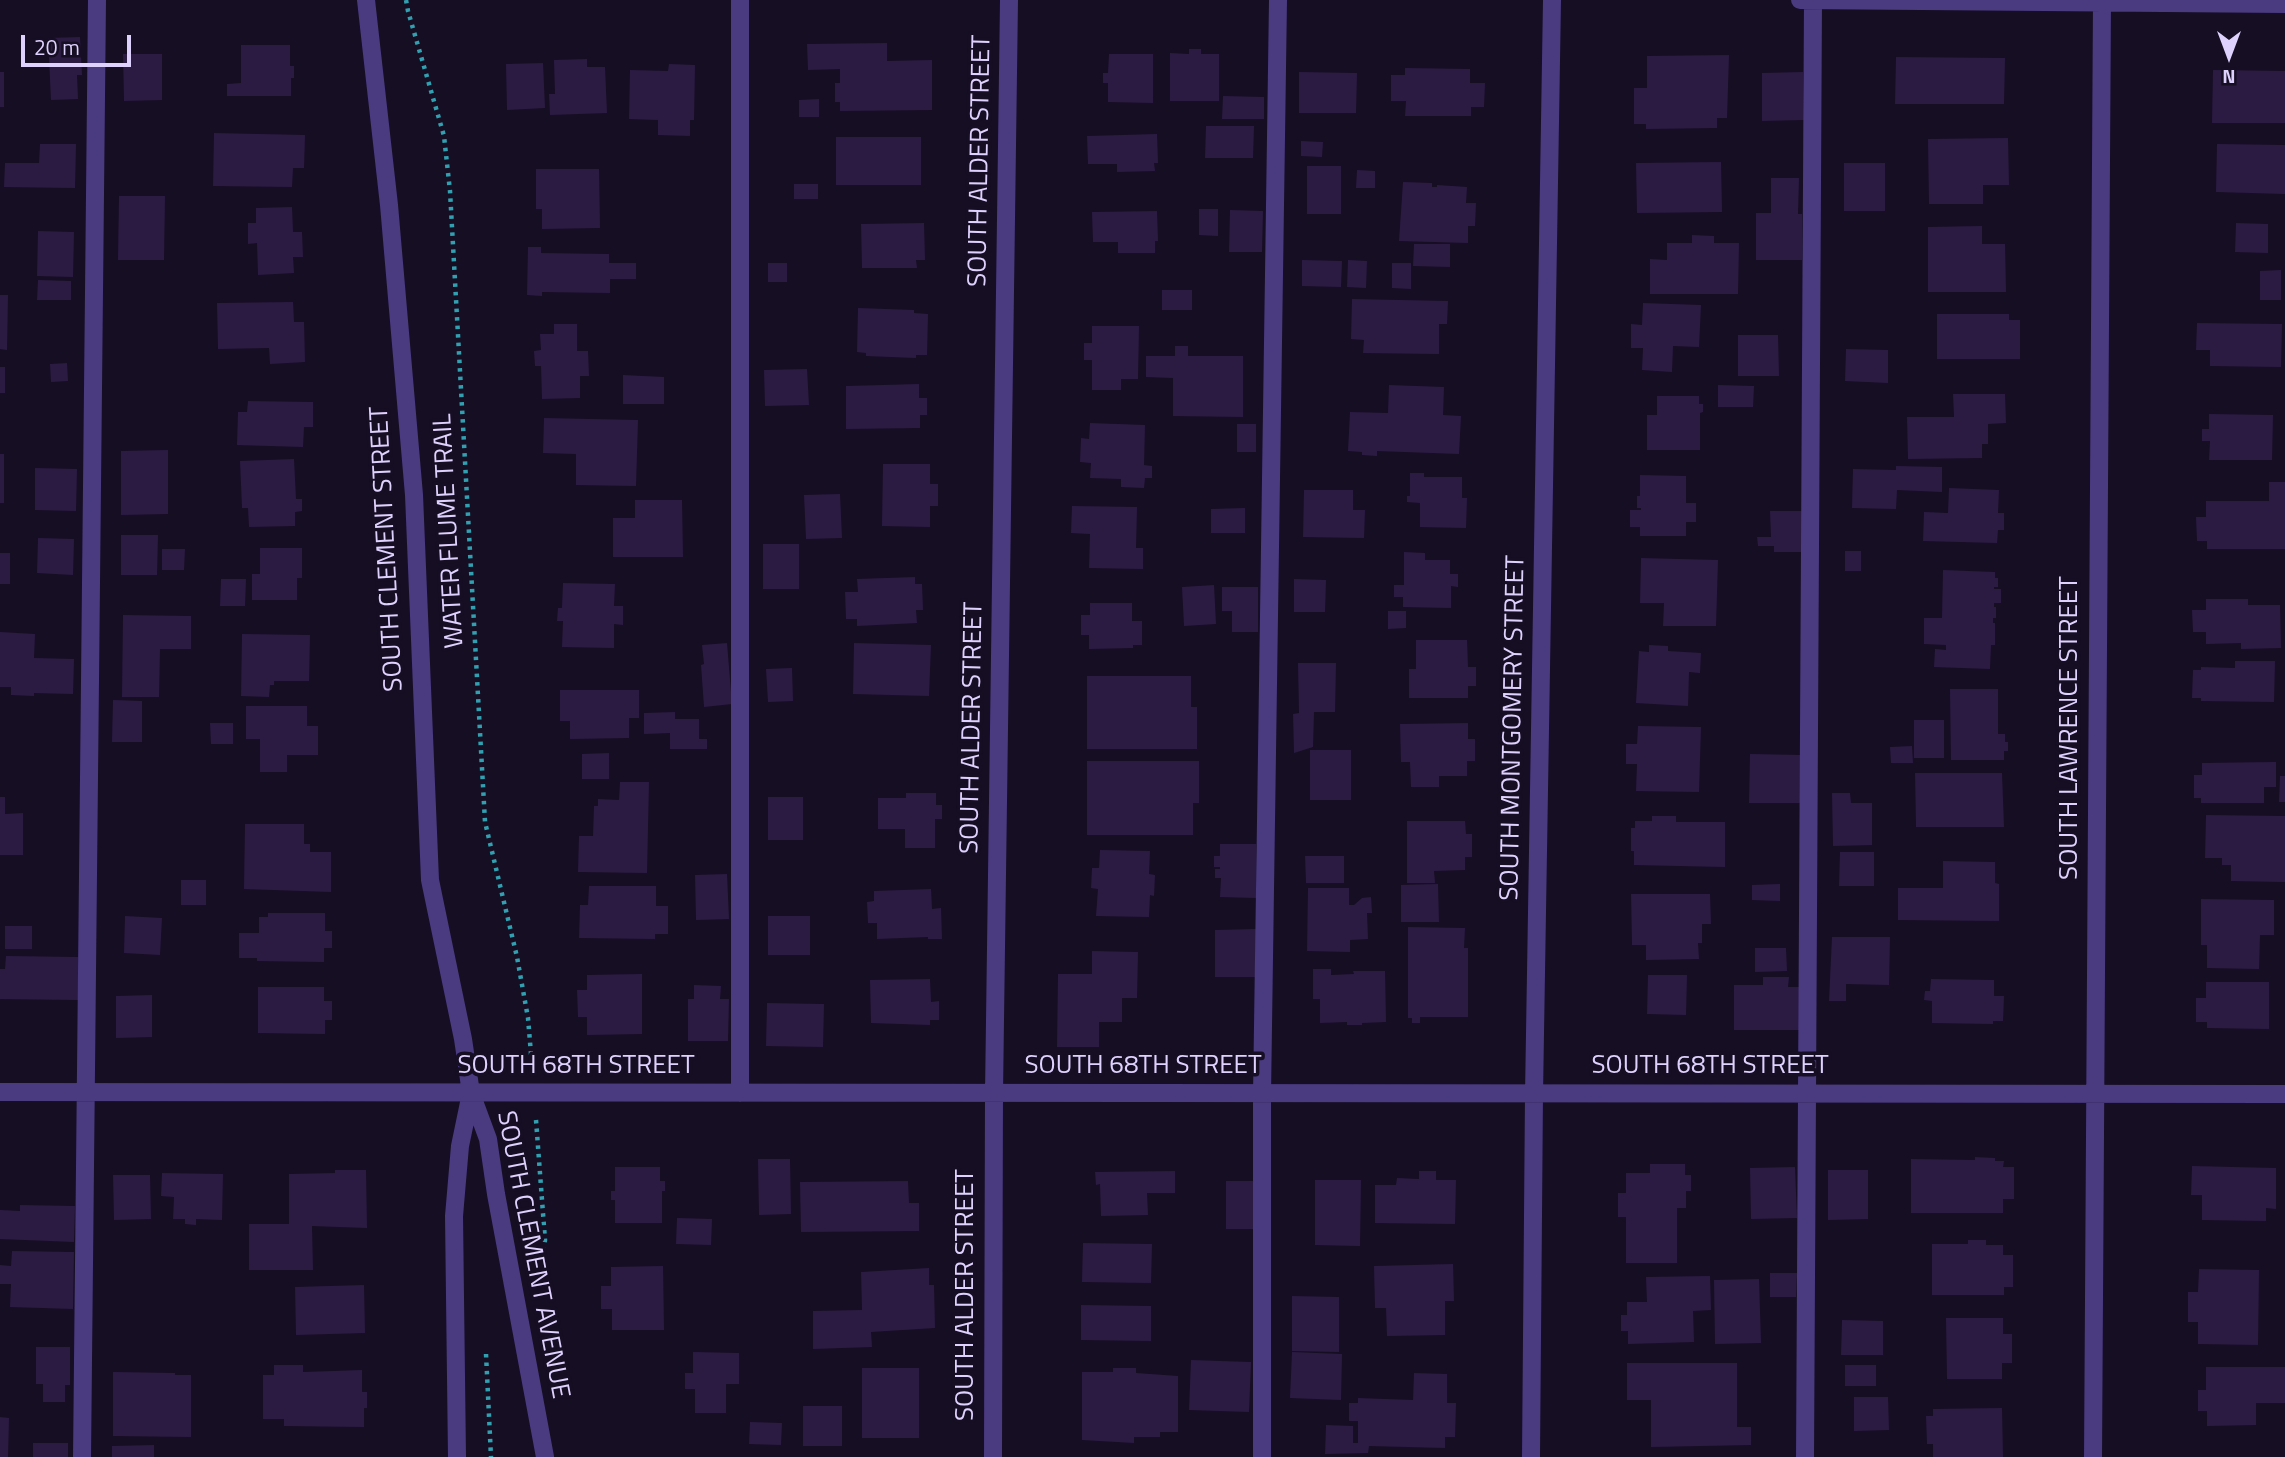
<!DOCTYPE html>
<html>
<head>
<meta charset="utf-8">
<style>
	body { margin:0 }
	#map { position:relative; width:2285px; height:1457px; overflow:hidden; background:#160e23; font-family:"Titillium Web",sans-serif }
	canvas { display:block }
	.north { position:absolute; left:2194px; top:21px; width:70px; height:70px; -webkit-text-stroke:5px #160e23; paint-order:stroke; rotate:180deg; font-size:19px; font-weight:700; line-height:28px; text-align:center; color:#dfd1fe }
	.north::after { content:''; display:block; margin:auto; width:24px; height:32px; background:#dfd1fe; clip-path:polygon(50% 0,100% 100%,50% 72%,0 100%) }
	.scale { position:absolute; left:21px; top:35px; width:110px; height:32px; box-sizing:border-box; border:4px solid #dfd1fe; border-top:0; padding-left:9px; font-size:21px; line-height:24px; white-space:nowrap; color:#dfd1fe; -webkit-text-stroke:5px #160e23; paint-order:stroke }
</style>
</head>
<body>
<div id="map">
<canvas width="2285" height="1457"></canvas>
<div class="north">N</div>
<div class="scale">20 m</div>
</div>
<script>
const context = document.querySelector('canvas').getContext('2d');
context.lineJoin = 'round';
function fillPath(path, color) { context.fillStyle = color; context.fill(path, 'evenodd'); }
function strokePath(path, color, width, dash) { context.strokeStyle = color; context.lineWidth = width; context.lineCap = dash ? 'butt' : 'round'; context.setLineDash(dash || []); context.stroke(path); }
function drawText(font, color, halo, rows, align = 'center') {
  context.font = font + ' "Titillium Web",sans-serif'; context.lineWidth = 7; context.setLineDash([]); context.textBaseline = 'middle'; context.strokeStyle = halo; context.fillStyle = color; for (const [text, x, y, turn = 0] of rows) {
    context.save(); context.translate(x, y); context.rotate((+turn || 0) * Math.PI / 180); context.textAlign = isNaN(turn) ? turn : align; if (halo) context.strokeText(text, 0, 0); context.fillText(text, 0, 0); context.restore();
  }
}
const building = new Path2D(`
	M80,37L82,75H77L78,99L51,100L48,38Z
	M887,43V61L932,60V110L840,111V102H835V83H840V69L808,70L807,44Z
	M241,45H290V66H294V78H291V96H227V84L241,83Z
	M1189,49H1201V54H1219V101H1170V53L1189,54Z
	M123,54H162V100L124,101Z
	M1109,54H1153V103L1108,102V83H1103V73H1108Z
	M1729,55L1727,118H1717V128L1646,129V124H1634V88H1647V56Z
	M1896,57L2005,58L2004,104H1895Z
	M587,59V67H605L607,113L550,115L549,94H555L554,60Z
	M543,63L545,108L507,110L506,64Z
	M669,64L695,65L694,120H690V136L658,135V120L629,119L630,70L668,71Z
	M1405,68L1470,69V83H1485L1484,107H1471V116H1405L1406,101H1391V75H1405Z
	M2213,70L2285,71V123H2212Z
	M0,72H4V107H0Z
	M1299,72L1357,73L1356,113H1299Z
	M1803,72L1804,120L1762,121V73Z
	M1223,96L1264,97V119H1222Z
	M819,99V117H799V100Z
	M1206,126H1254L1253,158H1205Z
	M214,133L305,135L304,168H293L292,187L213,186Z
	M1157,134L1158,163H1154L1155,171L1117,172V164H1088L1087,136Z
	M836,137H921V185H836Z
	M2008,138L2009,185H1983V204H1929L1928,139Z
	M1301,141L1323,142L1322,157L1301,156Z
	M40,144H76L75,188L4,187L5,163H39Z
	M2217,144L2285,145V194L2216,192Z
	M1721,162L1722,212L1637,213L1636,163Z
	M1844,163H1885V211H1844Z
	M1307,166H1341V214H1307Z
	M536,169H599L600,228L542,229V209H536Z
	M1357,170L1375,171V188H1356Z
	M1771,178H1799L1798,214H1802V260H1756V213H1771Z
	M1403,182L1432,183V187H1437V185L1467,187L1466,203H1476L1475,226H1468V243L1399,241Z
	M794,184H818V199H794Z
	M119,196H165L164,260H118Z
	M292,207L293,232H302L303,257H293L294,273L258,275L257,243L248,244V223H256V208Z
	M1199,209H1218V236L1199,235Z
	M1230,210L1263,211L1262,252H1229Z
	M1157,211L1158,241H1155V253H1118V242H1093L1092,212Z
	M924,223L925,260H916L917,268H862L861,224Z
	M2236,223L2268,224V253L2235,252Z
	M1982,226V244H2005L2006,292H1928V227Z
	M38,231L74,232L73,277L37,276Z
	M1692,235L1714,236V243H1739L1738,294H1650V259L1667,260V243H1692Z
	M1414,244H1450V267L1413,266Z
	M528,247H541V253L609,254V263H636V279H610V293L542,292V296L527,295Z
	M1302,260L1342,261L1341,287L1302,286Z
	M1348,260L1367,261L1366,288L1347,287Z
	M768,263H787V282H768Z
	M1392,263H1411V289L1392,288Z
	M2281,270V300H2260V271Z
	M38,280L71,281V300H37Z
	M1162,290H1192V310H1162Z
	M0,295H8L7,350L0,349Z
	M1352,299L1448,301L1447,324H1439V354L1363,353L1364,340L1351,339Z
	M293,302L294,322H304L305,362L270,364L269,348L218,349L217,303Z
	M1643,303L1701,305L1699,347L1673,346L1672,372L1642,370L1643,348H1631V324L1642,325Z
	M858,308L914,310V313L928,314L927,355H916V358L866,356V353L857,352Z
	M1937,314H2009V320H2020V359H1937Z
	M2197,323L2282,324L2281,367L2210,366V350H2196Z
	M554,324H577V351H588L589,376H580V398L542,399L541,366H535L534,351L541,350L540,334H554Z
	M1092,326H1139L1138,379H1121V390H1092V360H1084V343H1092Z
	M1738,335H1778L1779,376H1738Z
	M1175,346H1188V356H1243V417L1173,416V378L1146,377V356H1175Z
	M1846,349L1888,350V383L1845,381Z
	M67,363L68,381L51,382L50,364Z
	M0,367H5V393H0Z
	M807,369L809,405L765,406L764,370Z
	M623,375L664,377V404H623Z
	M919,384V398H927V415H920V428L846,429V386Z
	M1389,385L1444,387L1443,415L1461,416L1459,454L1377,451V456L1362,455V452L1348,451L1350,412L1388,413Z
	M1718,385L1754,386L1753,407H1718Z
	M1953,394H2005L2006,423L1988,424V444H1982V458L1908,459L1907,417H1954Z
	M1657,396H1699V404H1703V412L1700,413V450H1647V415H1657Z
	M248,401L313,402V427H304L303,447L237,445L238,412H247Z
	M2209,414L2273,415L2272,460H2209L2210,441H2202V429H2209Z
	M544,418L638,420L636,486L576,485V454L543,453Z
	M1090,423L1145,425L1144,465L1152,466V478H1145L1144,488L1121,487V479L1090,478L1091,463L1080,462L1081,438L1089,439Z
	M1237,424H1256V452H1237Z
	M168,450V514L121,515V451Z
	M0,454H4V503H0Z
	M294,459L296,499H302V511L295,512V526L249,527L248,508H242L240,461Z
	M883,464H930V484H938V506H930V527L882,526Z
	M1896,466L1942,467V492L1897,490L1896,509L1852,508L1853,469L1896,470Z
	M35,468L77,469L76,511L35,510Z
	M1410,473H1424V477H1462V498H1467L1466,528L1420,527V503L1407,502V496H1410Z
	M1640,475L1686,476V503H1696V522H1686V536H1640V527H1630V510H1641V508H1637V496H1640Z
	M2269,482H2285V549H2207V541H2197L2196,517H2206V501H2269Z
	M1949,488L1999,490L1998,513H2004V530H1998L1997,543L1923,541L1924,512L1948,513Z
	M1304,490H1353V510H1365L1364,538L1303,537Z
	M840,494L842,538L806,539L804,495Z
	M635,500H682L683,557H613V518H635Z
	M1072,506L1137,507L1136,548H1143V569L1089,568L1090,534L1071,533Z
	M1245,508V533H1211V509Z
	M1770,511H1802L1803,552H1774V546H1758L1757,537H1771Z
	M121,535H158L157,575H121Z
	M38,538L74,539L73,575L37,573Z
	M763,544H799V589H763Z
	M260,548H302V578H297V600H252V574H260Z
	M162,549H185L184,570H162Z
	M1845,551H1861V571H1845Z
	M1404,552L1425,553V560H1450V574H1458V587L1451,586V608L1403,607V597H1394V585H1404Z
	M0,553H10V584H0Z
	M1641,558L1718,560L1716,626H1663L1664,603H1640Z
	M1943,570L1995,572V578H1998V587H1994V589H2001V603H1994V607H1996V618H1993V623H1995V645H1991L1990,669L1934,667L1935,649L1946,650V645L1924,644V618H1942Z
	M915,577V584H922L923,610H916L917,623L857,626V619H846L845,592H858L857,579Z
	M221,579H246L245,606H220Z
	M1294,579L1326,580L1325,612H1294Z
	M563,583L615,584L614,606H623V625L614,624V648L562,647L563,621H557L558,608H562Z
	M1214,585L1216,624L1184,626L1182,587Z
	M1222,587H1258V632H1232V611H1222Z
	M2206,599H2248V605H2280L2281,648L2241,649V643L2206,644V632H2193L2192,610H2206Z
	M1090,603H1132V621H1142V645H1133V648L1089,649V635H1081V615H1090Z
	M1388,611H1406V628L1388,629Z
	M123,615L191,616V649H160L159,697H122Z
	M0,632L35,634L34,658L74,659L73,694L34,693V696L11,695V687H0Z
	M242,634L310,635L309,681H274V685H270L269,697L241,696Z
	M1416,640H1467L1468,667H1476V686H1468V698H1409V669H1416Z
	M727,643L732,704L704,707L701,665L704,664L702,645Z
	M854,643L931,645L929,696L853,694Z
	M1649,645L1668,646V651L1701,653L1700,673L1689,672L1688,706L1636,703L1639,651L1649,652Z
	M2235,661H2275L2274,702L2201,701V698H2192L2193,670H2201V667L2235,668Z
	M1298,663H1336L1335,712H1314L1313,747L1294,753L1293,714L1299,713Z
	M792,668L793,701L768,702L766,669Z
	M1087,676H1191V707H1197V749H1087Z
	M1950,689H1998V734H2005V742H2008V751H2004V760H1951Z
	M560,690H639V718H629V738L570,739V721H560Z
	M113,700L142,701V742H112Z
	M246,706H307V726H318V755H287V772H260V739H246Z
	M675,712V719H699V739H707V749H670V733L644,734V713Z
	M1914,720H1944V758H1914Z
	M210,723H233V744H211Z
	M1468,723V739H1475V761H1467V776H1439V787H1411L1410,762H1401L1400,724Z
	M1638,726L1701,727L1699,792L1636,791L1637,764H1626V744H1637Z
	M1912,746L1913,763H1891L1890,747Z
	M1310,750H1351V800H1310Z
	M609,753V779H582V754Z
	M1750,754L1802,755L1801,803H1749Z
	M1087,761H1199V803H1193V835H1087Z
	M2276,762V787H2264V803H2201V798H2194V775H2202V763Z
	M1915,773H2002L2004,827H1916Z
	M2280,776H2285V802H2279Z
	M620,782H649L647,873L578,872L579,836H593L594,806H598V799L619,800Z
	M906,793H936V805H942V819H935V848H905V829H878V798H906Z
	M1832,793H1850L1851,803H1872V845L1833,846Z
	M0,797H5V814L23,813V855H0Z
	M768,797H803V840H768Z
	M2206,815L2285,816V882L2231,881V865H2222V858H2205Z
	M1652,816H1676V822H1725V867L1634,865V851H1631V828H1635V821H1652Z
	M1407,821H1465L1466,834H1472V857H1465V870L1434,871L1435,883H1407Z
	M245,824H304V844H310V852H331V892L244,889Z
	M1220,844H1256V898L1220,897L1221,878H1215V869H1220V867H1214V856H1220Z
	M1100,850L1150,851L1149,874L1155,875L1154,896L1150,895L1149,917L1096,916L1098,889L1091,888L1092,868H1099Z
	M1840,852H1874V886H1839Z
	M1305,856H1344V883H1306Z
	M1943,861L1995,862V883L1999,884V921L1898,920V888H1943Z
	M727,874L729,919L696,920L695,875Z
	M181,880H206V905H181Z
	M1438,884L1439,922H1401V885Z
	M1780,884V901L1752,900V885Z
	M589,886H656V906H668V934H655V939L579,938L580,905H588Z
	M1308,888H1349V905H1354L1362,898L1371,897L1372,913H1367L1368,939L1350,940V952L1307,951Z
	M931,889L932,909L941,908L942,939H928V937L877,939V923H868L867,902L874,901V891Z
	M1631,894H1710L1711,924H1702V943H1698L1699,959L1646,960V945H1632Z
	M2201,899L2274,900V935H2260L2259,969L2207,968V945H2201Z
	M268,913H325V931H332V948H324V962L257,961V958H239V933H259V917H268Z
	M125,916L162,918L160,955L124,953Z
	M768,916H810V955H768Z
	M5,926H32V949H5Z
	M1408,927L1465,928L1464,948H1468V1017H1420V1023H1412V1018H1408Z
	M1256,929L1257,977H1215V930Z
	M1832,937H1890L1889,985L1846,984V1001H1829Z
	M1755,948H1786L1787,971L1755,972Z
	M1092,951L1138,952L1137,998H1122V1022H1099V1047H1057L1058,974H1092Z
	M6,956L78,957V1000L0,999V969H5Z
	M1313,969H1331V975L1354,974L1353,971H1385L1386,1022L1362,1023V1025H1347V1022L1320,1023V999H1313Z
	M642,974V1034L587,1035V1017H578L577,990H587V975Z
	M1648,975H1687L1686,1015L1647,1014Z
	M1763,977H1789L1788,987H1799V1030H1734V985H1763Z
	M930,979L931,1002L939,1001V1020H930V1025L871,1023L870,980Z
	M1931,979L1994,980V996H2004L2003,1021H1993V1024L1932,1023V1001L1924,1000L1925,991H1930Z
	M2206,982H2269V1029L2207,1028V1022H2196V998H2206Z
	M694,985L721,986L720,999H729L728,1041H688V999H694Z
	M258,987H324V1001H332V1020H325V1034L258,1033Z
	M152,995V1037L116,1038V996Z
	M767,1003L824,1004L823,1047L766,1046Z
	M1975,1157L1995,1158V1161H2004L2003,1167H2014V1199H2003V1213H1911V1159L1975,1160Z
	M758,1159H790L791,1214L759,1215Z
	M1650,1164H1685V1175H1691V1191H1686V1208H1677V1263H1626V1217H1618V1193H1626V1173H1650Z
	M2192,1166L2276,1168V1209L2266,1208V1221L2202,1220V1195H2191Z
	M615,1167H660V1181H665V1191H662V1223H615V1200H611V1191H615Z
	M1795,1167L1797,1218L1751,1219L1750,1168Z
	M335,1170H366L367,1228L312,1226L313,1270H249V1224H289V1174L335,1173Z
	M1828,1170H1868V1219L1828,1220Z
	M1175,1171V1193H1147L1148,1215L1101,1216L1100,1184L1096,1185L1095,1172Z
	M1419,1171H1436V1180H1456L1455,1224L1375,1223V1185H1396L1397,1178L1419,1179Z
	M162,1173L223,1174L222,1220L196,1219V1225L185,1224V1219H173L174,1197L161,1196Z
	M113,1175H150L151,1219L114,1220Z
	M1315,1180H1361L1360,1246L1315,1245Z
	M908,1181L909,1203H919V1231L801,1232L800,1182Z
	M1226,1181H1253V1229H1226Z
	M20,1205L75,1206L74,1242L0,1239V1210L20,1211Z
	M677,1218L712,1219L711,1245L676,1244Z
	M1968,1240H1986V1245H2003V1255H2013V1287H2004V1295H1932V1244H1968Z
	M1083,1243L1152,1244L1151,1283L1082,1282Z
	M12,1251L74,1252L73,1309L10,1307L11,1284H0V1265L11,1266Z
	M1453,1264L1454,1301H1445V1335L1387,1336L1386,1308H1375L1374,1266Z
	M663,1266L664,1330H612V1309H601V1286H611V1267Z
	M929,1268V1285H934L935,1328L871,1332L872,1347L813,1349V1311L862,1310L861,1272Z
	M2199,1269L2259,1270L2258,1345L2198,1344V1322H2188V1292H2198Z
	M1770,1273H1797L1796,1297H1770Z
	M1710,1276L1711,1310L1693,1311L1694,1342L1628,1344V1331H1621V1315H1627V1302H1647L1646,1277Z
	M1759,1279L1761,1343L1715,1344L1714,1280Z
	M364,1285L365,1333L296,1335L295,1287Z
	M1292,1296L1339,1297V1352L1292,1351Z
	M1081,1305L1151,1306V1341L1081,1340Z
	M1946,1318H2003V1334H2012V1363H2002V1379H1947Z
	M1842,1320L1883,1321V1355H1841Z
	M36,1347H70V1385H65V1402H43V1384H36Z
	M693,1352L739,1353V1384H726V1413H695V1389H685V1373H693Z
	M1292,1352L1342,1354L1341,1400L1290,1398Z
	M1191,1360L1251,1362L1249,1412L1189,1410Z
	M1627,1363H1737V1427H1751V1445L1651,1447V1400H1627Z
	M274,1365H303V1372L362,1370V1392H367V1408H364V1427L284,1426V1419H263V1375H274Z
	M1845,1365H1876V1386H1845Z
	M2206,1367H2285V1403H2256V1425L2207,1426V1411H2198V1390H2206Z
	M862,1368H919V1438H862Z
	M1113,1368H1136V1373L1178,1376V1432H1160V1437H1134V1443L1082,1440V1372H1113Z
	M113,1372L175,1373V1375H191V1437L113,1436Z
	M1414,1373L1447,1374V1403H1456L1455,1437H1445V1448L1369,1446L1368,1453L1325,1454L1326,1425L1353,1426V1443H1358V1421H1349V1403H1358V1398L1413,1400Z
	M1854,1397H1888L1889,1430L1854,1431Z
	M803,1406H842V1446H803Z
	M2002,1408L2003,1457H1933V1444H1927L1926,1416H1933V1409Z
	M0,1417L9,1418L8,1457H0Z
	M750,1422L782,1423L781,1445L749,1444Z
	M33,1443H68V1457H33Z
	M154,1445V1457H112V1446Z`);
const path = new Path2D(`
	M406,0L408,11L444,136L450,191L485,822L517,957L528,1018L532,1066
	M536,1120L545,1240L540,1268
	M486,1354L491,1457`);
const minor = new Path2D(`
	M366,0L389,205L414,495L430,880L463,1039L471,1093L488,1139L496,1194L545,1457
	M1800,0L2285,4
	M0,1092L2285,1094
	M740,1093V0
	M82,1457L97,0
	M457,1457L454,1216L460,1146L471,1093
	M993,1457L994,1093L1009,0
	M1262,1457V1094L1278,0
	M1531,1457L1534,1094L1552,0
	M1805,1457L1813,0
	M2093,1457L2102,0`);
const streetNames = [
	["SOUTH ALDER STREET",981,161,-89],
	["WATER FLUME TRAIL",450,531,-93],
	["SOUTH CLEMENT STREET",388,549,-93],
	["SOUTH ALDER STREET",973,728,-89],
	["SOUTH MONTGOMERY STREET",1514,728,-89],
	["SOUTH LAWRENCE STREET",2071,728,-90],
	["SOUTH 68TH STREET",576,1067],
	["SOUTH 68TH STREET",1143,1067],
	["SOUTH 68TH STREET",1710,1067],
	["SOUTH CLEMENT AVENUE",532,1255,79],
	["SOUTH ALDER STREET",967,1295,-90]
];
fillPath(building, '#2b1b43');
strokePath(path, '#31a1b2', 4.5, [3.5, 5]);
strokePath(minor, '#4a3a80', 18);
drawText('26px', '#dfd1fe', '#160e23', streetNames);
</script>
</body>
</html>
